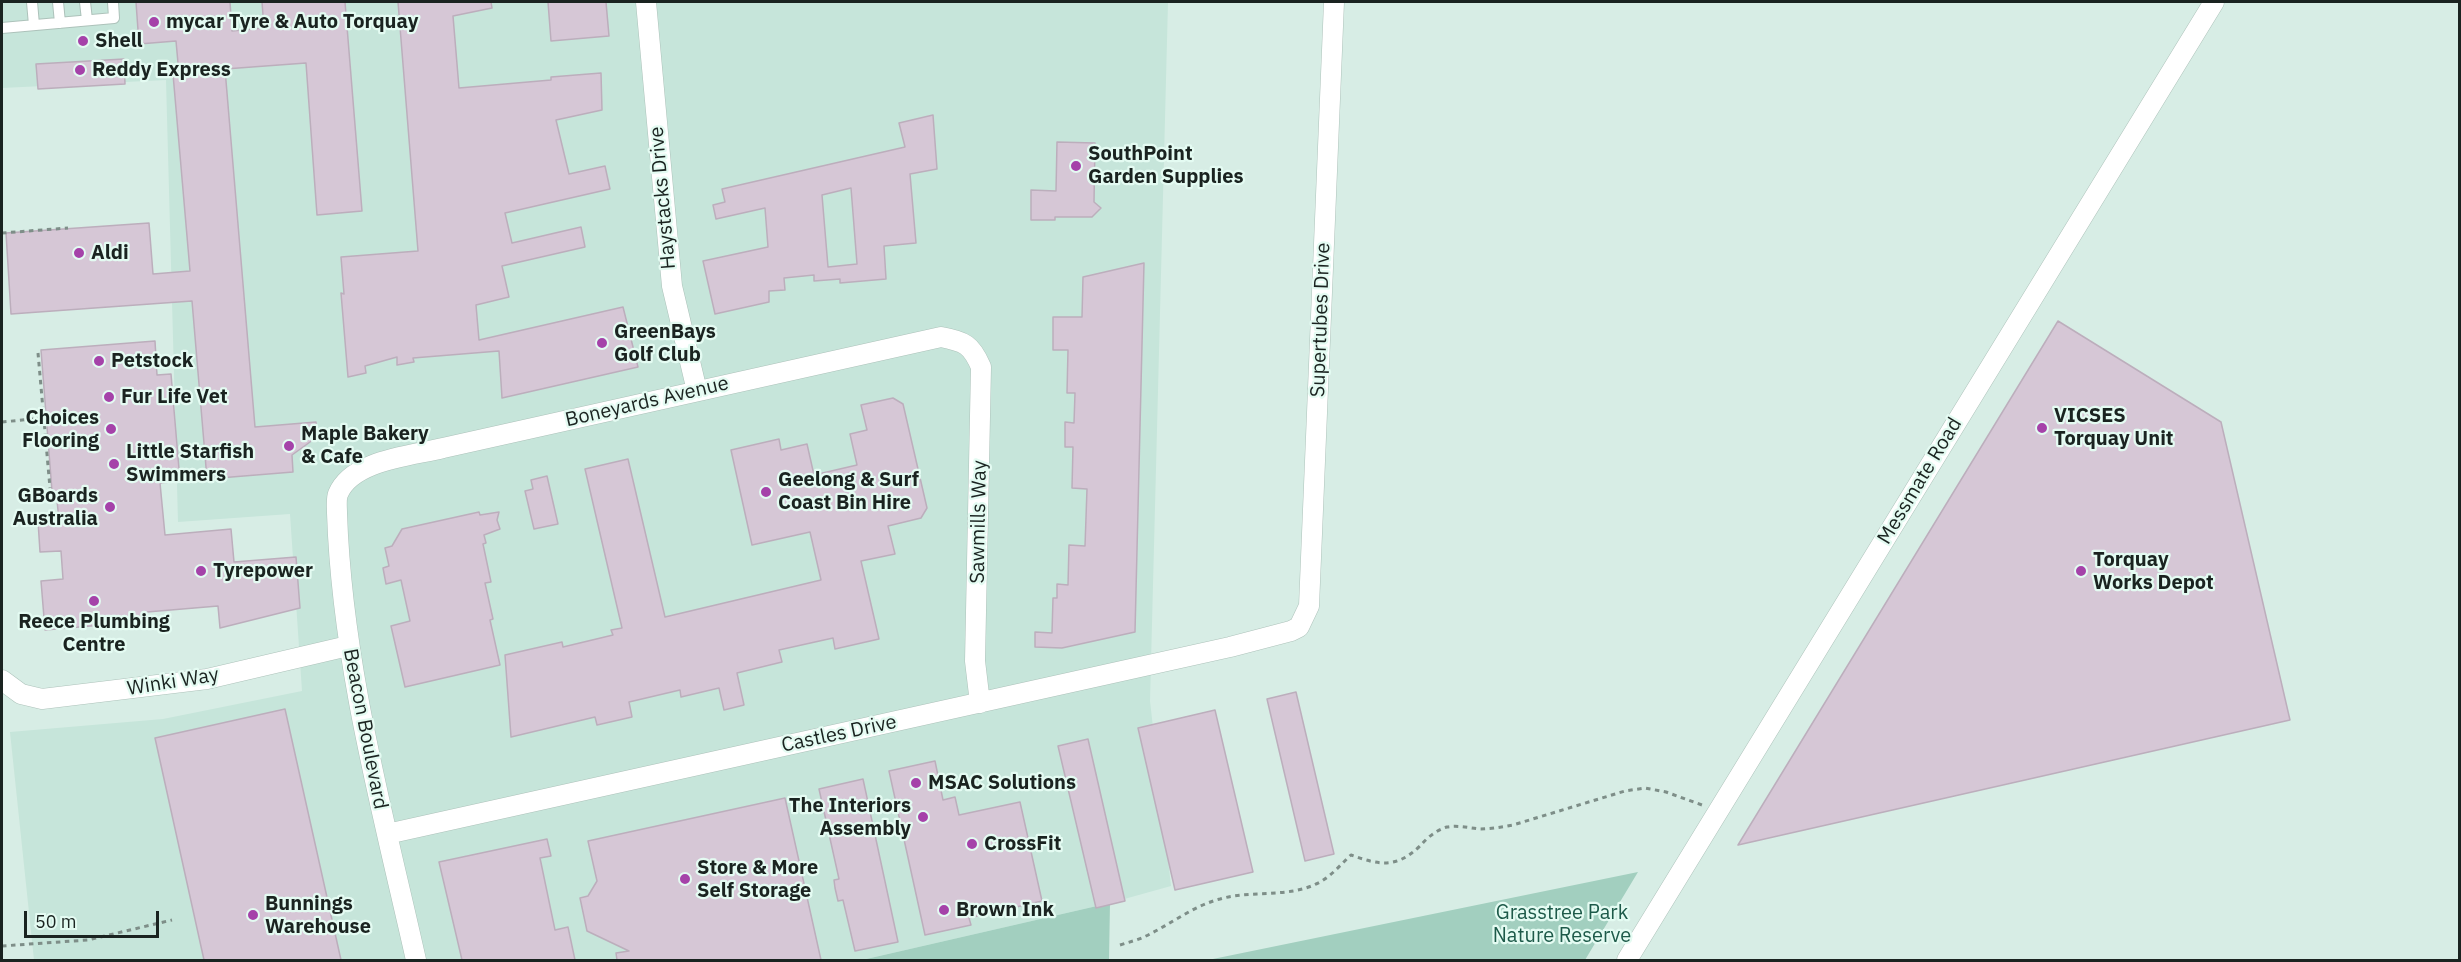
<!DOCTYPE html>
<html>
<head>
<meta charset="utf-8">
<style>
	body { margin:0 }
	#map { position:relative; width:2461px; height:962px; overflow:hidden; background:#d7ede5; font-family:"IBM Plex Sans",sans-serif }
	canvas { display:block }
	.frame { position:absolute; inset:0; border:3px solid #1a2320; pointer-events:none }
	.scale { position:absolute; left:24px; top:911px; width:135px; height:27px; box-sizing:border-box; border:3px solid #1a2320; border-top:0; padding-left:8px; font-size:18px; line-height:21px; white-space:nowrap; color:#1a2320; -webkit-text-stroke:4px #e4fbf2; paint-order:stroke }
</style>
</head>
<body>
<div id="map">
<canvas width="2461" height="962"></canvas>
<div class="frame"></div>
<div class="scale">50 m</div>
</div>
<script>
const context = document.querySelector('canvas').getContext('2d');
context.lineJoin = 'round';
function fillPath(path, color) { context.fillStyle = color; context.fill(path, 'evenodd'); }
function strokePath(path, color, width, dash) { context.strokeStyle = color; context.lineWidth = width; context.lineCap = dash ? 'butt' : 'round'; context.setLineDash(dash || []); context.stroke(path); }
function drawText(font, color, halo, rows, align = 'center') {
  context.font = font + ' "IBM Plex Sans",sans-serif'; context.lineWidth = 4.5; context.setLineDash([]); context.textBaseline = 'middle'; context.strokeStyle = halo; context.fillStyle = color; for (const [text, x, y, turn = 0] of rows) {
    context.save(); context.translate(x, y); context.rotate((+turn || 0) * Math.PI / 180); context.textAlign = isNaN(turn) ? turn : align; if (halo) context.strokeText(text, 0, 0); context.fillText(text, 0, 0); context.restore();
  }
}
const built = new Path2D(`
	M2,2H1168L1150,701L1171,886L1110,903L862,960H34L10,732L163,719L302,691L290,514L178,522L166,80L2,88Z`);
const green = new Path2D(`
	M1638,872L1585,960H1208Z
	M1110,903L1109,960H862Z`);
const building = new Path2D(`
	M136,2H230L232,31L264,28L262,2H345L362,211L317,215L306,63L225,69L255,427L316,422L317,437L292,455L293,472L207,479L192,301L11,314L6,233L149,223L153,274L190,271L173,74H179L176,41L139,44Z
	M398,2H491L492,8L453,16L459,88L551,80V77L601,73L602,110L556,120L569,174L605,166L610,189L505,213L512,243L581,227L585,247L502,266L509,297L476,305L479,340L623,307L638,367L502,398L499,351L413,358L414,362L397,365V357L365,366L366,373L348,377L341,293L344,294L341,257L418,251Z
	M548,2H606L609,36L551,41Z
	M124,59L125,84L38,89L36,64Z
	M933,115L937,169L910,174L916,243L884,246L886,279L840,283V279L814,281V275L784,278L785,290L769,291V302L715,314L703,261L768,247L765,208L716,219L713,205L725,202L722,189L905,147L899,123ZM851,188L857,264L828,267L822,195Z
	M1057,142L1095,143L1094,202L1101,208L1092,217H1055V220H1031V190L1056,191Z
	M1144,263L1135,632L1062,648L1035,647V632L1052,633L1053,598H1057V584L1068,585L1069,545L1085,546L1087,489L1072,488L1073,447H1065V422L1074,423L1075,393H1067L1068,350H1053V317H1082L1083,277Z
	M2058,321L2221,422L2290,720L1738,845Z
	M155,341L157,375L171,374L180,481L160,483L165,535L231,529L234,562L296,557L300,608L220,628L218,606L147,612L148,621L45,630L41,581L63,579L61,551L40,552L38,521L59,520L56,491H52L41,350Z
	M893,398L903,404L927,508L921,518L888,526L895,554L861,561L879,639L835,649L833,638L779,650L782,662L737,673L744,705L724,710L719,688L681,697L680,690L629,702L632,717L597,725L595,717L511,737L505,655L562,642L563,647L613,635L611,630L622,628L585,469L628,459L665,617L821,580L810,532L752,545L731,450L779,439L781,450L807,444L814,475L857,465L850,434L867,430L861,405Z
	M547,476L558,524L534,529L525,491L533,489L531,480Z
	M479,512L480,515L499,512L497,520L500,529L484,535L486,543L483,544L491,582L485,583L493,619L490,620L500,665L405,687L391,626L410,621L401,580L386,584L383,568L389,566L385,548L392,546L402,529Z
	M1296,692L1334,854L1305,861L1267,699Z
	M285,709L341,960H204L155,738Z
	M1215,710L1253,872L1175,890L1138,728Z
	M1088,739L1125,901L1096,908L1058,746Z
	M935,761L943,800L955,797L959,815L1020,802L1042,901L969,918L971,925L925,935L889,771Z
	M863,779L898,942L855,951L843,900L838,901L835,888L834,880L839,879L819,789Z
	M785,798L821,960H617L616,953L629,951L587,931L580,898L588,896L597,881L588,841Z
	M547,839L551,856L540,858L555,930L568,927L575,960H462L439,862Z`);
const path = new Path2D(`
	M2,233L68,228
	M38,353L50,488
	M2,422L43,418
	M1120,945C1129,942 1138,940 1146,936C1171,924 1193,906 1220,899C1251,890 1287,898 1316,884C1330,878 1340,865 1351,855C1379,865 1396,869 1420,846C1427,838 1436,830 1447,827C1458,825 1469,828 1480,829C1491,829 1502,827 1513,825L1625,791L1645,788L1666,792L1702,805
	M2,946L88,940L172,920`);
const lane = new Path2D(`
	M32,2L34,25
	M58,2L60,23
	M85,2L87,20
	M2,28L114,18L113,2`);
const street = new Path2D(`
	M646,2L672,286L697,391
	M2,680L21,694L42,699L207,679L348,646
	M387,834L1230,647L1291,631L1299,627L1309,606L1334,2
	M416,960C383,813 342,665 337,513C337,507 336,499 338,494C352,460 411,456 443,448L941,337C965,342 971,344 981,367L975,661L980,703
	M1627,960L2214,2`);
const markers = [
	[154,22,6,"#a542a9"],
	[83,41,6,"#a542a9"],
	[80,70,6,"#a542a9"],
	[1076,166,6,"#a542a9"],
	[79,253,6,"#a542a9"],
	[602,343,6,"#a542a9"],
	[99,361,6,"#a542a9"],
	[109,397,6,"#a542a9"],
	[2042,428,6,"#a542a9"],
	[111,429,6,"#a542a9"],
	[289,446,6,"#a542a9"],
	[114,464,6,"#a542a9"],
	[766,492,6,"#a542a9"],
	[110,507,6,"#a542a9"],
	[201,571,6,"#a542a9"],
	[2081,571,6,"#a542a9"],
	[94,601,6,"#a542a9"],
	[916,783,6,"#a542a9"],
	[923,817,6,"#a542a9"],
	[972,844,6,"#a542a9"],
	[685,879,6,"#a542a9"],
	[944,910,6,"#a542a9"],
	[253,915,6,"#a542a9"]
];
const poiNames = [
	["mycar Tyre & Auto Torquay",166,22],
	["Shell",95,41],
	["Reddy Express",92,70],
	["SouthPoint",1088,154],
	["Garden Supplies",1088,177],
	["Aldi",91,253],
	["GreenBays",614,332],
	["Golf Club",614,355],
	["Petstock",111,361],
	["Fur Life Vet",121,397],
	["VICSES",2054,416],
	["Torquay Unit",2054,439],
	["Choices",99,418,"right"],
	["Flooring",99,441,"right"],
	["Maple Bakery",301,434],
	["& Cafe",301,457],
	["Little Starfish",126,452],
	["Swimmers",126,475],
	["Geelong & Surf",778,480],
	["Coast Bin Hire",778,503],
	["GBoards",98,496,"right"],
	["Australia",98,519,"right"],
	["Torquay",2093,560],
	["Works Depot",2093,583],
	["Tyrepower",213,571],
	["Reece Plumbing",94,622,"center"],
	["Centre",94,645,"center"],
	["MSAC Solutions",928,783],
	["The Interiors",911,806,"right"],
	["Assembly",911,829,"right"],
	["CrossFit",984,844],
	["Store & More",697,868],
	["Self Storage",697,891],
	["Bunnings",265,904],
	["Warehouse",265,927],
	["Brown Ink",956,910]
];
const streetNames = [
	["Haystacks Drive",663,198,-95],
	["Supertubes Drive",1321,320,-88],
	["Boneyards Avenue",647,402,-13],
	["Messmate Road",1920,481,-59],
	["Sawmills Way",979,522,-89],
	["Winki Way",173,682,-9],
	["Beacon Boulevard",365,729,79],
	["Castles Drive",839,734,-12]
];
const parkNames = [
	["Grasstree Park",1562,913],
	["Nature Reserve",1562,936]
];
fillPath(built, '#c6e5da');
fillPath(green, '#a2cfbf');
fillPath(building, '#d6c7d6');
strokePath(building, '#bcaebc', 1.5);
strokePath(lane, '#adc2ba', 12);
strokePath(street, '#adc2ba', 21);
strokePath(path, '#7e8e88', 3, [4.5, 4.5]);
strokePath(lane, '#fff', 10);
strokePath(street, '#fff', 20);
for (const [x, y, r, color] of markers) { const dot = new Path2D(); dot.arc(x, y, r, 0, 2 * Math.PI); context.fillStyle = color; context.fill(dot); strokePath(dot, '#e4fbf2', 2); }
drawText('bold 20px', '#1a2320', '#e4fbf2', poiNames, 'left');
drawText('20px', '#1a2320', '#e4fbf2', streetNames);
drawText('20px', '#1d5a49', '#e4fbf2', parkNames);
</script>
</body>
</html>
